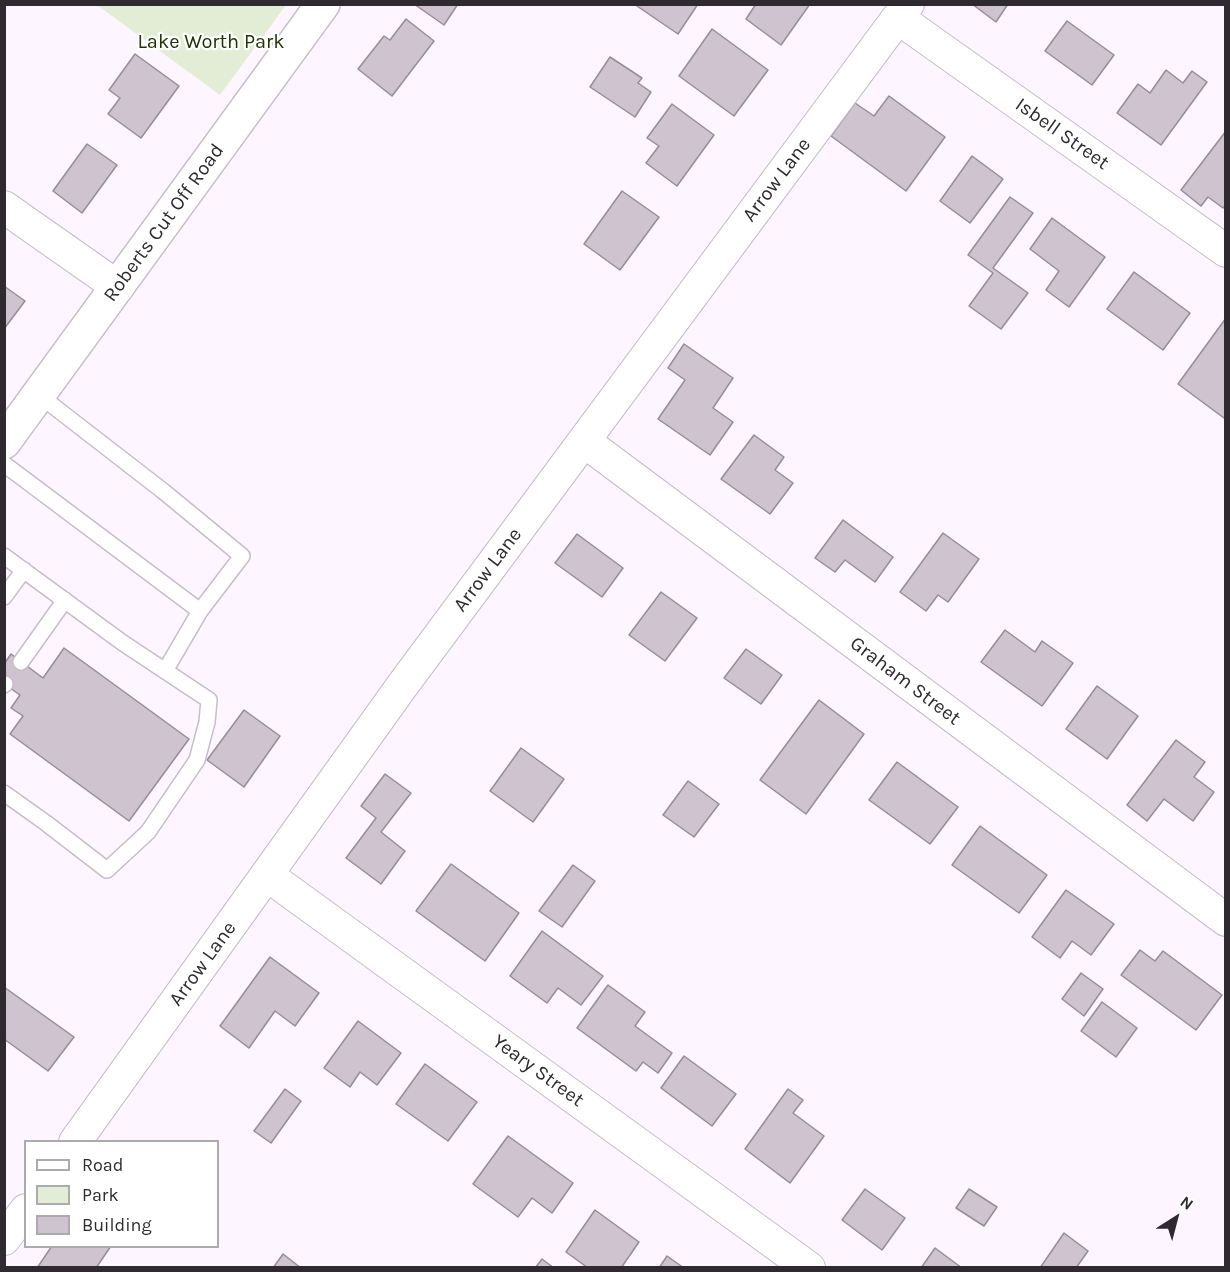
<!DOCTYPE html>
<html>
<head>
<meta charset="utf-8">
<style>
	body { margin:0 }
	#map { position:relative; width:1230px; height:1272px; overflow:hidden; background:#fdf5ff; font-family:Karla,sans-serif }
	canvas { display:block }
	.frame { position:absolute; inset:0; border:6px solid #2e2a2f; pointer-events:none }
	.legend { position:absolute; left:24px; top:1140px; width:195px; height:108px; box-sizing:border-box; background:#fff; border:2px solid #abaaac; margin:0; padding:8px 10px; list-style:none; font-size:18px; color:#2e2a2f }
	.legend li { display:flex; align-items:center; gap:12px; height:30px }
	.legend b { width:30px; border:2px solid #abaaac }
	.north { position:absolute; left:1146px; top:1188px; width:60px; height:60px; -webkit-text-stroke:4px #fff; paint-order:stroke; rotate:36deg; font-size:16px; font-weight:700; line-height:24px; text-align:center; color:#2e2a2f }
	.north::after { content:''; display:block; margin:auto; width:21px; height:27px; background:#2e2a2f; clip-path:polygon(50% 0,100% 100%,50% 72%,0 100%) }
</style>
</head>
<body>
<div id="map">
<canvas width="1230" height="1272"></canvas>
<div class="frame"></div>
<ul class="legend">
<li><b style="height:8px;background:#fff"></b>Road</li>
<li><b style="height:16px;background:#e3edd5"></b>Park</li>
<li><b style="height:16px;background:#cec3cf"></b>Building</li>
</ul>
<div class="north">N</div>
</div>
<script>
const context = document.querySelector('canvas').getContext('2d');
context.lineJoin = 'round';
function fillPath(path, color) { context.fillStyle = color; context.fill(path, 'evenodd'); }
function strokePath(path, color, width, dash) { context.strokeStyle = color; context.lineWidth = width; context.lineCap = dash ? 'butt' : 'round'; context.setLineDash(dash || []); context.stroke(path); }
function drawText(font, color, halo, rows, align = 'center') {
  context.font = font + ' Karla,sans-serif'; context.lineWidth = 4.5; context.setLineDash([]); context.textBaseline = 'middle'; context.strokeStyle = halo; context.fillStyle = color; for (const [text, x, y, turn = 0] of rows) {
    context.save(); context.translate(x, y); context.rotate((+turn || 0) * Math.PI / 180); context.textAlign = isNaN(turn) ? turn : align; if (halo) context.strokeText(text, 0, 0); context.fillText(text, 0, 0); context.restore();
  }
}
const green = new Path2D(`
	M97,5H286L220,95Z`);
const building = new Path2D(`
	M414,4H458L444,25Z
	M634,4H698L678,34Z
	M756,4H810L781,45L746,19Z
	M972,4H1008L996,22Z
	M406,19L434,41L392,96L358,69L384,36L390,40Z
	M1067,21L1114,55L1092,85L1045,51Z
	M712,29L768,70L734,116L679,76Z
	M135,54L179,86L141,138L108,114L120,98L109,90Z
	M610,57L642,78L638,83L651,92L635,117L590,87Z
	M1166,70L1183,83L1192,71L1207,82L1161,145L1117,113L1138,84L1150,93Z
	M889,96L945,137L906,191L831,136L855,103L874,116Z
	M672,104L714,135L677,186L646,163L659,146L647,138Z
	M1226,131V205L1223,208L1208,197L1201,206L1181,190Z
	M87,144L117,165L82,213L53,191Z
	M972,156L1003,179L970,223L940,201Z
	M622,191L659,217L620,270L584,244Z
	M1010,197L1033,213L993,268L1028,293L1001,329L969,306L993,273L968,255Z
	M1052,218L1105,257L1069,307L1046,290L1059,271L1030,249Z
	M1134,272L1190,313L1163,350L1107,309Z
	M4,286L25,301L4,329Z
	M1226,318V416L1224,418L1178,384Z
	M684,344L733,378L713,408L733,422L710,455L658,419L685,380L668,368Z
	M754,435L784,457L775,470L793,483L770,514L721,479Z
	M843,520L893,557L875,582L845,560L835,572L815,558Z
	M943,533L979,559L948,602L938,595L926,611L900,592Z
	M577,534L623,568L602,597L555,563Z
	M661,592L697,618L665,661L629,635Z
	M1005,630L1035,652L1042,641L1073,663L1042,706L981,662Z
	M64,648L189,739L129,821L10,734L23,716L11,708L20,695L4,684V664L11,654L43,678Z
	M746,649L782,675L761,704L724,678Z
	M1097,686L1138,716L1107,759L1066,729Z
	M819,700L864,734L806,814L760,780Z
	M244,710L280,736L244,787L207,760Z
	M1176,740L1205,762L1194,777L1214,792L1193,821L1164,799L1147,821L1127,805Z
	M521,748L564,779L533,822L490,791Z
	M897,762L958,807L930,844L869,800Z
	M385,774L411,793L381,832L405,851L381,884L346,858L376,818L361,806Z
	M688,781L719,804L694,837L663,815Z
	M980,826L1047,875L1019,913L952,865Z
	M451,864L519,913L485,961L416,911Z
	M573,865L595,881L562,927L539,911Z
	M1066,890L1114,924L1091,955L1072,941L1060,958L1032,937Z
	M542,931L603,976L581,1005L558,988L547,1003L510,976Z
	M1140,950L1155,961L1163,951L1222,995L1196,1030L1121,975Z
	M270,957L319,993L295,1026L275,1011L249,1048L220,1026Z
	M1081,973L1103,989L1084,1016L1062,999Z
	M608,985L645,1012L635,1026L672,1053L658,1073L643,1062L636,1071L577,1028Z
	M4,987L74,1037L48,1071L4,1039Z
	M1102,1002L1137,1028L1116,1057L1081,1031Z
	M358,1021L401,1053L377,1085L360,1072L350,1087L324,1068Z
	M684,1056L736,1094L712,1126L661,1088Z
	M425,1064L477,1102L448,1141L396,1104Z
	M285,1089L301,1101L271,1143L254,1131Z
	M788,1089L803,1100L793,1113L824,1136L790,1183L745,1149Z
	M508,1136L573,1183L552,1213L532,1198L518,1217L473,1184Z
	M865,1189L905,1218L882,1250L842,1220Z
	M969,1189L997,1207L984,1226L956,1208Z
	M595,1210L639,1242L621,1268H588L566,1252Z
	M1064,1233L1088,1251L1076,1268H1040Z
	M52,1246H111L96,1268H37Z
	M935,1248L962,1268H921Z
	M283,1254L301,1268H273Z
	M667,1256L684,1268H659Z
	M542,1259L554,1268H535Z`);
const lane = new Path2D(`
	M39,395L163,491L242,556L200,611
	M4,464L200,611L165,671
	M4,556L123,643L209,700L207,722L197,760L148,832L107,870L46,823L4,793
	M4,597L24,570
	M21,662L65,600
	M4,685L5,684`);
const street = new Path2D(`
	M898,18L1226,251
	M4,207L118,287
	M584,441L1226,920
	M267,875L809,1268
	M75,1142L402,686L908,4
	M4,1239L26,1210`);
const secondary = new Path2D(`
	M4,442L323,4`);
const parkNames = [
	["Lake Worth Park",211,42]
];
const streetNames = [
	["Isbell Street",1062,134,35],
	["Arrow Lane",777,180,-53],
	["Roberts Cut Off Road",164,223,-54],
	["Arrow Lane",488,570,-53],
	["Graham Street",905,681,37],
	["Arrow Lane",203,964,-54],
	["Yeary Street",538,1071,36]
];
fillPath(green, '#e3edd5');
fillPath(building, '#cec3cf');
strokePath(building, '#978d99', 1.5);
strokePath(lane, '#c7bdc9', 18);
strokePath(street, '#c7bdc9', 34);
strokePath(secondary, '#c7bdc9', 36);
strokePath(lane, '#fff', 15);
strokePath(street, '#fff', 32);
strokePath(secondary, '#fff', 33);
drawText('20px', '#233106', '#fff', parkNames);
drawText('20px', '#2e2a2f', '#fff', streetNames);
</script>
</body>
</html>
